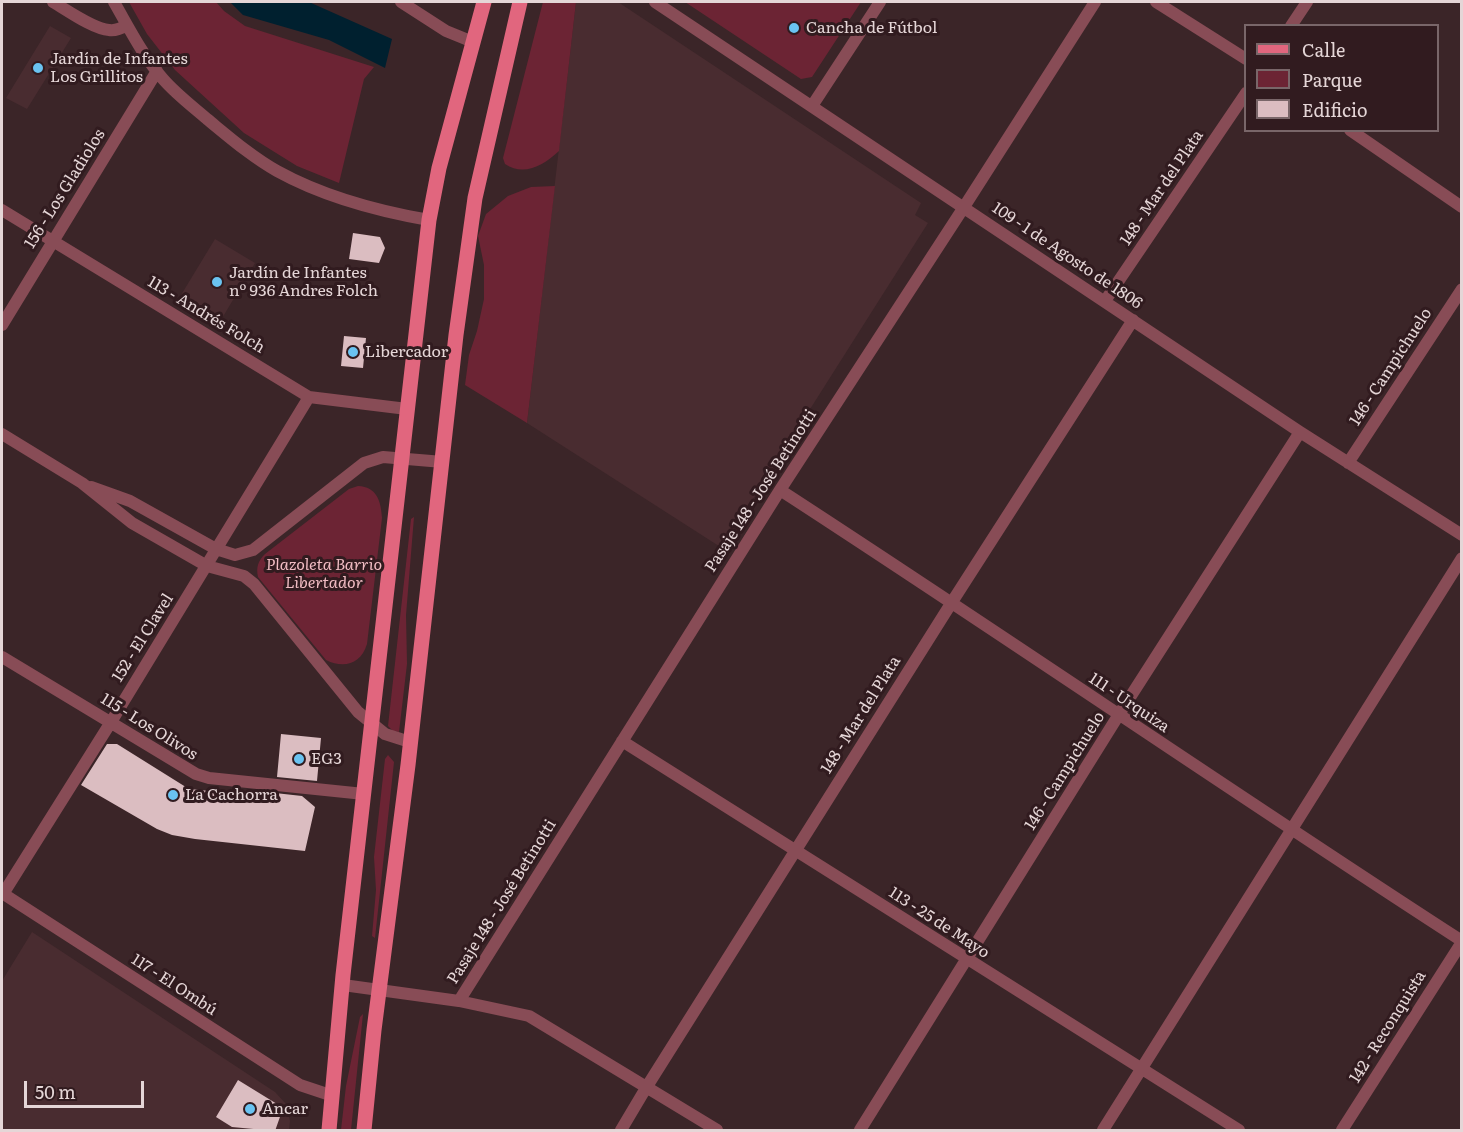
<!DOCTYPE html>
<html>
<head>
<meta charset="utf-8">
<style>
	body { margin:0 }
	#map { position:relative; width:1463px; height:1132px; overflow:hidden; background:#3b2528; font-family:Literata,serif }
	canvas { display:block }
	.frame { position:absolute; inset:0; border:3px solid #e5d6d7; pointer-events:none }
	.legend { position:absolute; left:1244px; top:24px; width:195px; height:108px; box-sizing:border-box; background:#311b1f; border:2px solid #796669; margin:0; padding:8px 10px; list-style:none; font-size:18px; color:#e5d6d7 }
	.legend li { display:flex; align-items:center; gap:12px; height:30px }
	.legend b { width:30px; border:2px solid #796669 }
	.scale { position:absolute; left:24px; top:1081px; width:120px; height:27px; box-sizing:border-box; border:3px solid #e5d6d7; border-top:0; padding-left:8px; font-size:18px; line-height:21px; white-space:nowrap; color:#e5d6d7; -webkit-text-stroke:4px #311b1f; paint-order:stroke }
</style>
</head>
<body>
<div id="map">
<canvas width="1463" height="1132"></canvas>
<div class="frame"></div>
<ul class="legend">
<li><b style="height:8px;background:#e1667e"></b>Calle</li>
<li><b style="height:16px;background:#6c2434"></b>Parque</li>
<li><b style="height:16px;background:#dbbdc1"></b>Edificio</li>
</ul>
<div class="scale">50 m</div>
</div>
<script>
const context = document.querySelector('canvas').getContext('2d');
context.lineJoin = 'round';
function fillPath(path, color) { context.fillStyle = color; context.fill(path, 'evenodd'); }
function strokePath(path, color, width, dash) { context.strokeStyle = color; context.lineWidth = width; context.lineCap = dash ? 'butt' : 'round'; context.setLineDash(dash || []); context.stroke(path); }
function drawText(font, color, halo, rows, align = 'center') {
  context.font = font + ' Literata,serif'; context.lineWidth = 6; context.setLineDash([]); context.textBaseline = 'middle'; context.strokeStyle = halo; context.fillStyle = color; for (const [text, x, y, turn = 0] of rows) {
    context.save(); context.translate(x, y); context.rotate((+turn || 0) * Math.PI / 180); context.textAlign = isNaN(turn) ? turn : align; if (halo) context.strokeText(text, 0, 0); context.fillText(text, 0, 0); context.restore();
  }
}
const built = new Path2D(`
	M576,2H618L921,203L915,215L928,223L722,548L527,423Z
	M50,26L71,38L27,109L6,98Z
	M215,239L255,263L218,325L178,300Z
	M32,932L275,1092L286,1104L290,1121L289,1130H2V981Z`);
const green = new Path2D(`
	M129,2H216L224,11L245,26L374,67L364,79L339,183L297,166L244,133L175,70L147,34Z
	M543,2H576L559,151C544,165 524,177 505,164L503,158Z
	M685,2H861L812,77L801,79Z
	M555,186L527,423L465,385L469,355L477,331L484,299V265L478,236L486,214L508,196L531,187Z
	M358,486C377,487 381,501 382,518L367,644C361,664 344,669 326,660L258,577C256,567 258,561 265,554L349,489Z
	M414,517L406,615L407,664L399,732L393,731L388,726L411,519Z
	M388,755L394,762L375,938L372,936L376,890L374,857L385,759Z
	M363,1014L351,1130H341L346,1086L360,1017Z`);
const water = new Path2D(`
	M230,2H309L392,39L385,68L329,40L243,15Z`);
const building = new Path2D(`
	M353,233L380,237L385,248L379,263L349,259Z
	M344,336L366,338L363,368L341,366Z
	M281,734L321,738L317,781L277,777Z
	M107,744H117L189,789L274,797L275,793L302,796L315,807L305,851L195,839L172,835L157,829L81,785Z
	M238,1080L277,1104L281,1114L275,1131L232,1127L216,1117Z`);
const minor = new Path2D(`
	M53,2C67,10 93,29 109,30C115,31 122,28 127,25
	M114,2C129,28 143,56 163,79C176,94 192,106 207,119C229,137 252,157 277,171C324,197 377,211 429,220
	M401,2L446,31L473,42
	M655,2L1300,432L1462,535
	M1156,2L1246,59
	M1291,26L1307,2
	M812,106L880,2
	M1350,130L1462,207
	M2,210L309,397L407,409
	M1105,301L1246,93
	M2,325L157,71
	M2,434L82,483L132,523L207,566L244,576L254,584L358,712L385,734L410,742
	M1348,463L1462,289
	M91,487L130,501L216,549L235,555L253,550L364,463L383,457L443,462
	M780,490C1008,638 1233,793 1462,941
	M2,657L196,774L209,778L364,794
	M622,741L1239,1130
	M2,893L300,1085L333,1096
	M3,894L111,722L309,397
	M343,985L459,1001L529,1016L717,1130
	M459,1001L780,490L964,207L1095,2
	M621,1130L646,1088L952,602L1133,320
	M860,1130L1118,716L1300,432
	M1103,1130L1462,558
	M1342,1130L1462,942`);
const primary = new Path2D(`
	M329,1130L343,975L429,220L439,168L484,2
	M364,1130L374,1030L408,765L456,335L475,198L520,2`);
const markers = [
	[794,28,6,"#6ac3f1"],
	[38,68,6,"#6ac3f1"],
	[217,282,6,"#6ac3f1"],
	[353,352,6,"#6ac3f1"],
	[299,759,6,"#6ac3f1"],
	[173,795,6,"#6ac3f1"],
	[250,1109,6,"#6ac3f1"]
];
const poiNames = [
	["Cancha de Fútbol",806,28],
	["Jardín de Infantes",50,59],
	["Los Grillitos",50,77],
	["Jardín de Infantes",229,273],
	["nº 936 Andres Folch",229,291],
	["Libercador",365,352],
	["EG3",311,759],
	["La Cachorra",185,795],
	["Ancar",262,1109]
];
const streetNames = [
	["148 - Mar del Plata",1162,188,-56],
	["156 - Los Gladiolos",65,189,-58],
	["109 - 1 de Agosto de 1806",1067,256,34],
	["113 - Andrés Folch",206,315,31],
	["146 - Campichuelo",1391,367,-57],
	["Pasaje 148 - José Betinotti",761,491,-57],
	["152 - El Clavel",143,638,-58],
	["111 - Urquiza",1129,703,34],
	["148 - Mar del Plata",861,715,-58],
	["115 - Los Olivos",149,727,32],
	["146 - Campichuelo",1065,771,-58],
	["Pasaje 148 - José Betinotti",502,902,-58],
	["113 - 25 de Mayo",939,923,33],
	["117 - El Ombú",174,985,33],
	["142 - Reconquista",1388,1027,-58]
];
const parkNames = [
	["Plazoleta Barrio",324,565],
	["Libertador",324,583]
];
fillPath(built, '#492c30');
fillPath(green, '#6c2434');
fillPath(water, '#00202f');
fillPath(building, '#dbbdc1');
strokePath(minor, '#884c56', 12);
strokePath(primary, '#e1667e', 15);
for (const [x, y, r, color] of markers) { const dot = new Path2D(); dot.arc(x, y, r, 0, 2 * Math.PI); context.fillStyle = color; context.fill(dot); strokePath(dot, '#311b1f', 2); }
drawText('16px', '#e5d6d7', '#311b1f', poiNames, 'left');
drawText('16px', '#e5d6d7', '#311b1f', streetNames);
drawText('italic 16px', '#f1bcc3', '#311b1f', parkNames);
</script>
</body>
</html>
